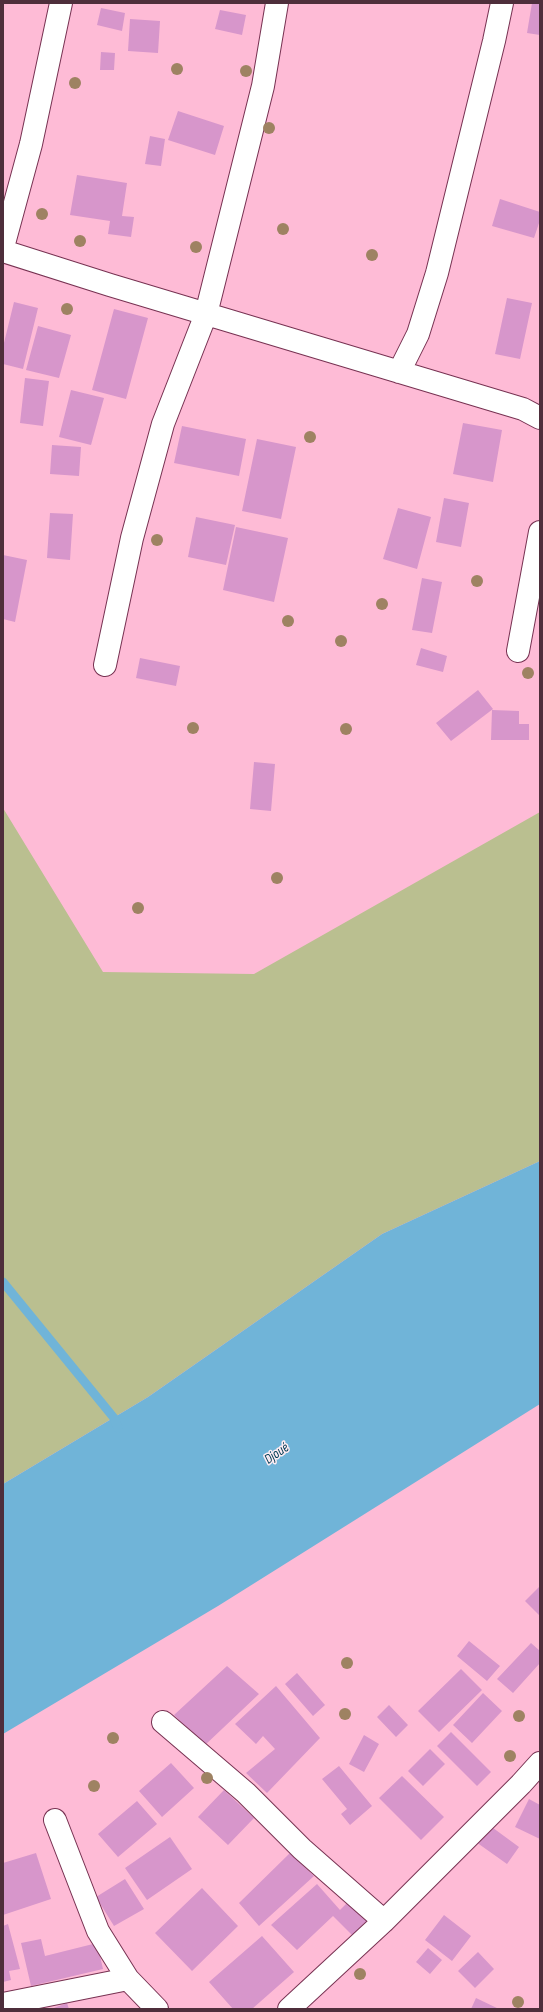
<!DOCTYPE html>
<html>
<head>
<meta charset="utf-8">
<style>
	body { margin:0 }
	#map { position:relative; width:543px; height:2012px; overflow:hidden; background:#febbd6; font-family:"Sofia Sans Condensed",sans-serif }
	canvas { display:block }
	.frame { position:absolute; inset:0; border:4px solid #4e2e3b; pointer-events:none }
</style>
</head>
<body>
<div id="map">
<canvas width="543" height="2012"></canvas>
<div class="frame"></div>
</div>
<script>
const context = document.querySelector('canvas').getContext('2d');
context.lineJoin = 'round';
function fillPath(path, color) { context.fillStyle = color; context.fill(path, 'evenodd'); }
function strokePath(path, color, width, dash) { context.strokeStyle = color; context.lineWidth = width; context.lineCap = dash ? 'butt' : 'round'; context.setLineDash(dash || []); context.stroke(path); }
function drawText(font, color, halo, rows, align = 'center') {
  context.font = font + ' "Sofia Sans Condensed",sans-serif'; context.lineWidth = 3; context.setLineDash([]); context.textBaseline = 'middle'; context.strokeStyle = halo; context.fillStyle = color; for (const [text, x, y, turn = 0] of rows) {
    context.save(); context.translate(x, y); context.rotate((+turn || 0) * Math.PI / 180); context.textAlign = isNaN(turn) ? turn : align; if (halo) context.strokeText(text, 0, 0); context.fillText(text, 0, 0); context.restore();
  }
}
const green = new Path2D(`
	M3,808L103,972L254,974L540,812V1161L382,1234L148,1397L3,1484Z`);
const water = new Path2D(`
	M540,1161V1404L218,1606L3,1734V1484L148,1397L382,1234Z`);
const stream = new Path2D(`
	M3,1282L114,1418L118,1428`);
const building = new Path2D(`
	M532,3H540V35L527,33Z
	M101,8L125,13L122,31L97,25Z
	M220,10L246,15L242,35L215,29Z
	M130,19L160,21L158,53L128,51Z
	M101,52L115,53L114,70H100Z
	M178,111L224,126L215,155L168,140Z
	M150,136L165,139L161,166L145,164Z
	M77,175L127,183L122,216L134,217L131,237L108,234L110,221L70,215Z
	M500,199L540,212V220L534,238L492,226Z
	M507,298L532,303L520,359L495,354Z
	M14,302L38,308L23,369L3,364V347Z
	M114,309L148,318L126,399L92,390Z
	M38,326L71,335L59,378L26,370Z
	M25,378L49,381L43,426L20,423Z
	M71,390L104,398L91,445L59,437Z
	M463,423L502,430L493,482L453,474Z
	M182,426L246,439L239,476L174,463Z
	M257,439L296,447L281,519L242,511Z
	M52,445L81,447L79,476L50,474Z
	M444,498L469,503L461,547L436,542Z
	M398,508L431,517L417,569L383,559Z
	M50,513L73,514L70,560L47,558Z
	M196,517L235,525L226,565L188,557Z
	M236,527L288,538L274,602L223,590Z
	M3,555L27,560L15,622L3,619Z
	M422,578L442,582L432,633L412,630Z
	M421,648L447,656L443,672L416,665Z
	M140,658L180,666L176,686L136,678Z
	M478,690L493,709L451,741L436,723Z
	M492,710L519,711V724H529V740H491Z
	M254,762L275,764L271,811L250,809Z
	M540,1586V1616L525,1601Z
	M469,1641L500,1666L487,1681L457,1656Z
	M531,1643L540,1651V1663L513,1693L497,1679Z
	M227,1666L259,1694L204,1746L174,1715Z
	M461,1669L482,1690L439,1732L418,1711Z
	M297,1673L325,1705L313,1716L285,1684Z
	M276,1686L320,1738L267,1793L246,1773L275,1749L263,1736L256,1744L235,1724Z
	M483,1693L502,1711L472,1743L453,1725Z
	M389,1705L408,1725L396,1737L377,1717Z
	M451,1732L491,1772L477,1786L437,1746Z
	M364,1735L379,1744L364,1772L349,1764Z
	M430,1749L445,1764L423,1786L408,1771Z
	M171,1763L194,1788L162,1817L139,1791Z
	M339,1766L372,1806L350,1825L341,1814L347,1809L322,1779Z
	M402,1776L444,1817L421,1840L379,1798Z
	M224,1790L254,1818L228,1845L198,1817Z
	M529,1799L540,1805V1839L515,1827Z
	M137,1801L157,1824L118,1857L98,1834Z
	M489,1825L519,1847L507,1864L476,1842Z
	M170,1837L192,1869L147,1900L125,1868Z
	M36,1853L51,1899L3,1915V1863Z
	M290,1853L314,1876L259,1926L239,1903Z
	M125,1879L144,1909L114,1926L96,1897Z
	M317,1884L340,1910L348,1902L368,1921L353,1936L333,1916L297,1950L271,1925Z
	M202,1888L238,1926L192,1971L155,1933Z
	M444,1915L471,1936L452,1961L425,1940Z
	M8,1924L20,1969L9,1971L11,1980L3,1982V1926Z
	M262,1936L294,1972L252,2009H233L209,1982Z
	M41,1939L45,1956L97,1943L103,1969L31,1986L21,1943Z
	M428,1948L442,1960L430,1974L416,1962Z
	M478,1952L494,1969L475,1988L458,1971Z
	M476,1998L499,2009H471Z
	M67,2003L69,2009H51Z`);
const street = new Path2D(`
	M3,247L31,144L61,3
	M3,251L110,285L523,409L540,418
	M399,372L418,334L437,273L494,41L502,3
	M518,651L540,532
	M105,665L132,538L163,424L206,314L263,86L277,3
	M163,1722L246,1793L302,1849L384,1921
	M55,1820L98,1931L128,1979L157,2009
	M3,2004L128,1979
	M289,2009L384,1921L521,1784L540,1763`);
const trees = [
	[177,69],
	[246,71],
	[75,83],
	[269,128],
	[42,214],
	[283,229],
	[80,241],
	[196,247],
	[372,255],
	[67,309],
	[310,437],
	[157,540],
	[477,581],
	[382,604],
	[288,621],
	[341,641],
	[528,673],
	[193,728],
	[346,729],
	[277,878],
	[138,908],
	[347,1663],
	[345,1714],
	[519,1716],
	[113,1738],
	[510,1756],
	[207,1778],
	[94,1786],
	[360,1974],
	[518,2002]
];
const waterNames = [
	["Djoué",277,1454,-35]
];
fillPath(green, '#babf90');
fillPath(water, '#70b4d8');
strokePath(stream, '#70b4d8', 9);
fillPath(building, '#d796cb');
strokePath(street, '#773252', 24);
strokePath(street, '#fff', 22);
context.fillStyle = '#9e8262';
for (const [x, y] of trees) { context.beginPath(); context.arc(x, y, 6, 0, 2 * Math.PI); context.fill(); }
drawText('italic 14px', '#003b54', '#feedf3', waterNames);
</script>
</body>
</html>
